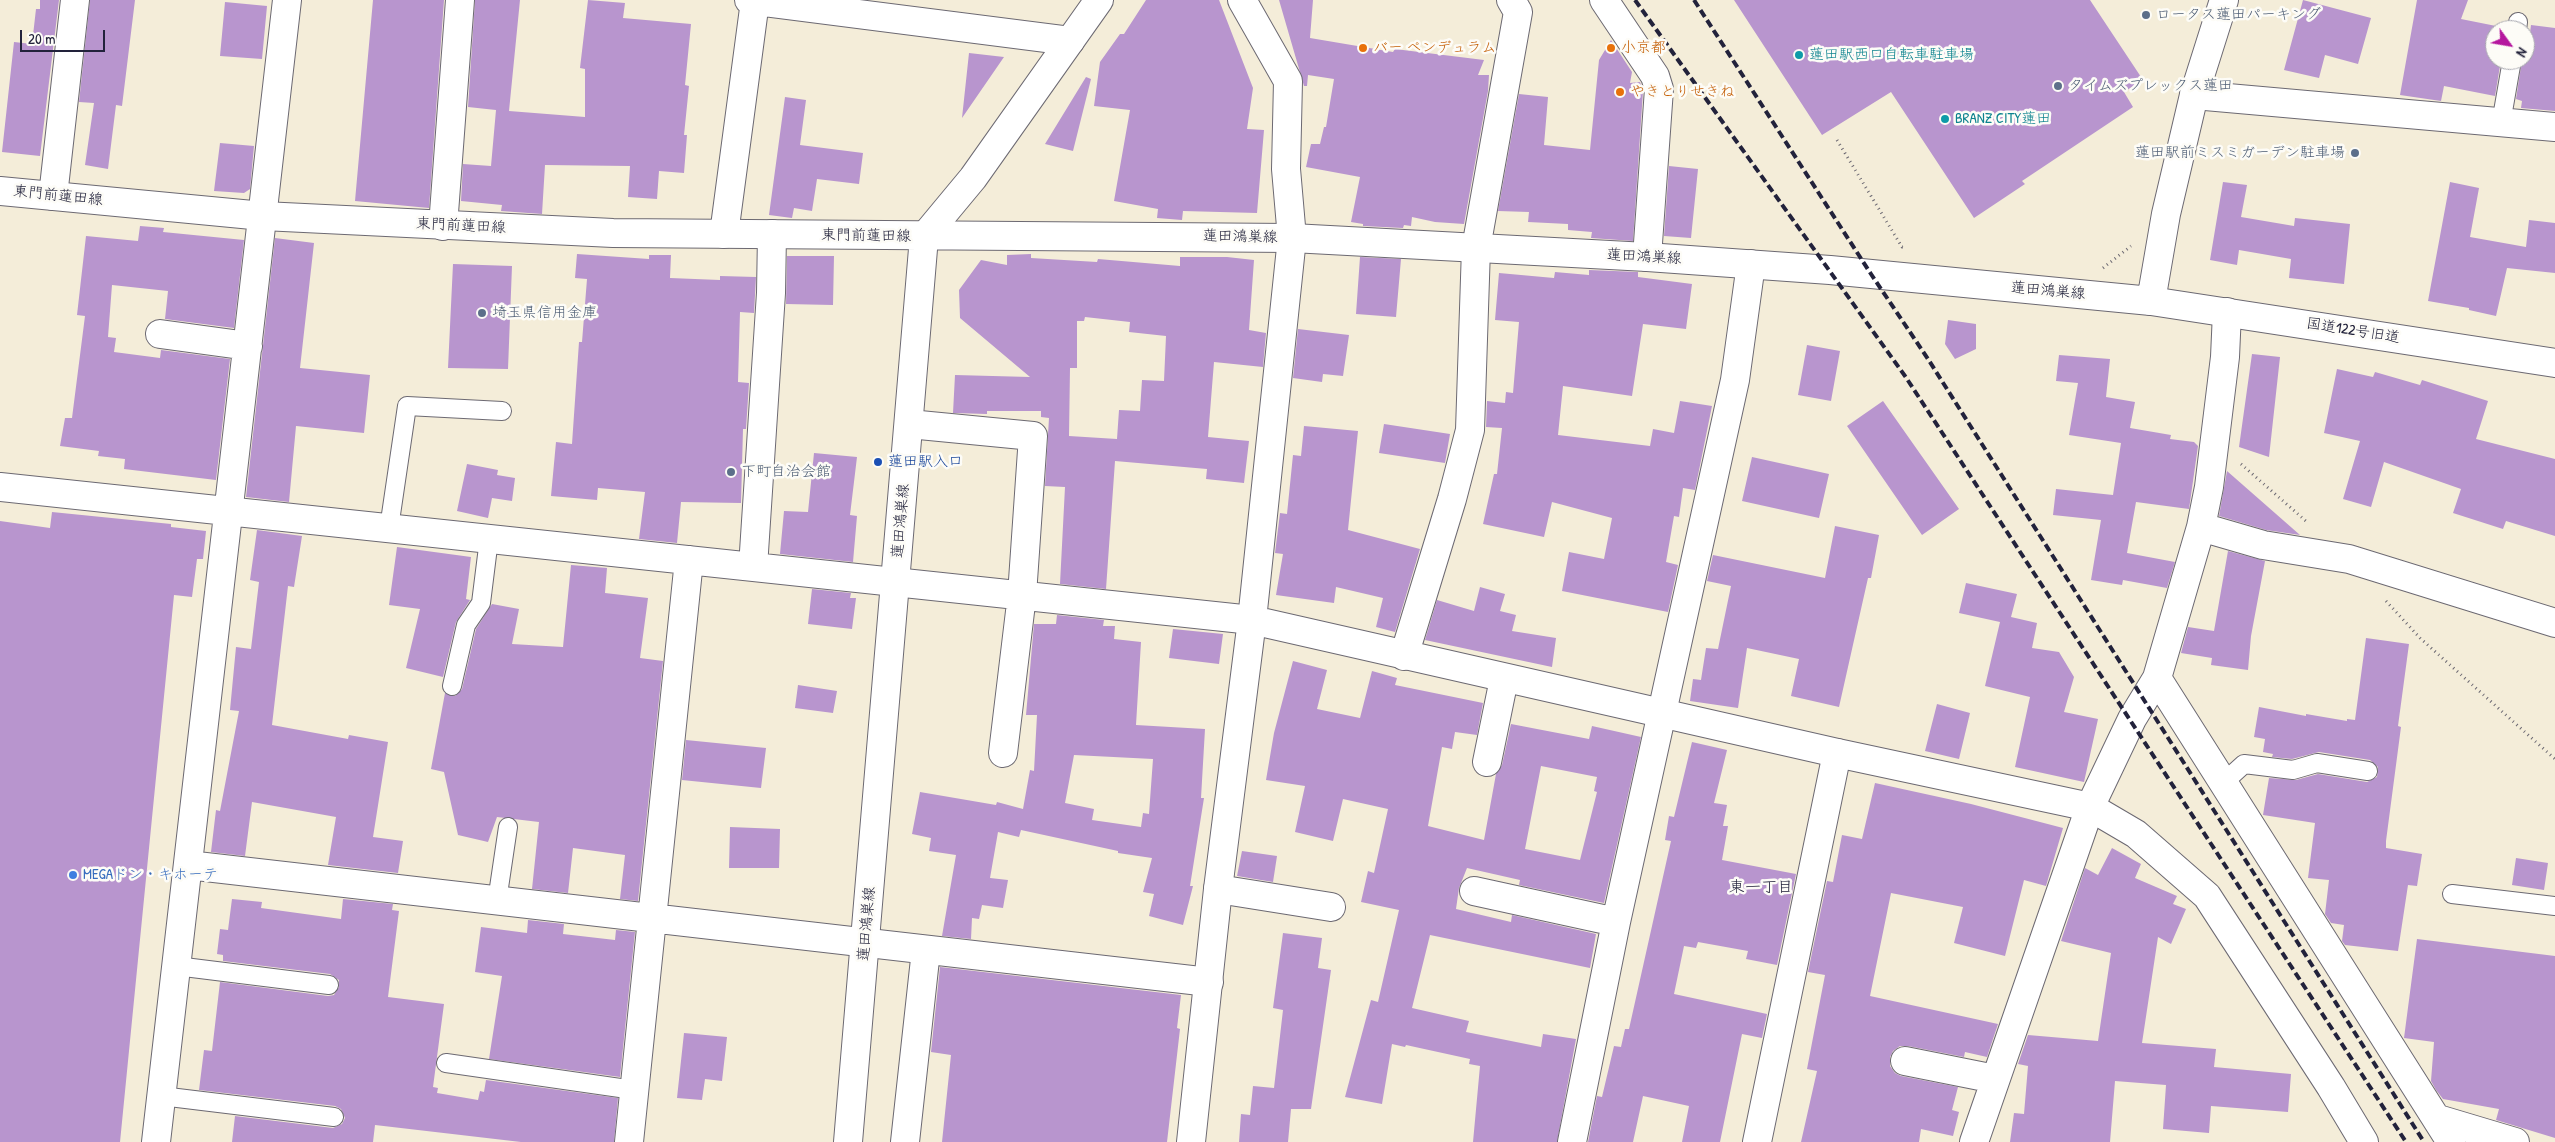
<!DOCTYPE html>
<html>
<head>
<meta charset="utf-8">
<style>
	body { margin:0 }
	#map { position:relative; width:2555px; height:1142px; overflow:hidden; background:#f4edd9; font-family:"Patrick Hand",sans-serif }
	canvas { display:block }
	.north { position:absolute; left:2485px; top:20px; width:50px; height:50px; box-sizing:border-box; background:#fdfcf7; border:1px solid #a5a5ac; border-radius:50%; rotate:122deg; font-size:14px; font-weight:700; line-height:20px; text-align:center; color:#22223b }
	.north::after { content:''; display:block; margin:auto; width:18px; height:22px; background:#b5179e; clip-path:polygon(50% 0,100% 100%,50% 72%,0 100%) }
	.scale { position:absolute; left:20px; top:30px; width:85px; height:22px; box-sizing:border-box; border:2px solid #22223b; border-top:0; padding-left:6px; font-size:15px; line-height:18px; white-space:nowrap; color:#22223b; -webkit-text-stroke:4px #fdfcf7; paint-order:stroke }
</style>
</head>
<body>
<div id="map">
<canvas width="2555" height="1142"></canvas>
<div class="north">N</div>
<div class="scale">20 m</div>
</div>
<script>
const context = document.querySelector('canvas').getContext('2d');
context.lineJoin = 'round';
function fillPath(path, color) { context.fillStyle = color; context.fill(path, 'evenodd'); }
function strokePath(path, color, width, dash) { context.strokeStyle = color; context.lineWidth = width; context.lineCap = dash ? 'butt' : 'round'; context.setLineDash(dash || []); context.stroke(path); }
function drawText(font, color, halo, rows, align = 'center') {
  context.font = font + ' "Patrick Hand","Klee One",sans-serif'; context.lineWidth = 5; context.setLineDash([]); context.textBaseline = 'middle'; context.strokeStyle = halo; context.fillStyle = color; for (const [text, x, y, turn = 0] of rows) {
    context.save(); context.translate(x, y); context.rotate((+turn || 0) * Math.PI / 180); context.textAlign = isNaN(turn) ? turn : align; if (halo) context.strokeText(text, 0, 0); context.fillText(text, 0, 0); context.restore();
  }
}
const building = new Path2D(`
	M40,0H59L40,156L2,152L14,42L32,44L36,9H40Z
	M90,0H135L122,106L116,105L108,169L85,165L94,103L79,102Z
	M373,0H444L429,208L355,201Z
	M475,0H520L509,111L585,117V69L580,68L588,0L625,3L623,18L691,24L685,85L689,86L684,135H687L684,173L659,171L657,199L628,197L630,166L545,165L542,214L501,211L502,205L461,201L463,164L491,166L496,110L468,107Z
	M1146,0H1219L1253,88L1247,129L1264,130L1257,213L1183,211L1182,220L1157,218L1158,209L1114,201L1130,110L1094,106L1100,62L1120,34H1124Z
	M1279,0H1313L1310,38L1393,52L1395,49L1484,60L1478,75H1489L1488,91L1464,224L1435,222L1412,217L1411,226L1404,225L1403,228L1363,226V224L1351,222L1360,177L1306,167L1311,144H1320L1324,127H1326L1334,79L1308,75L1307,86H1304Z
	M1734,0H2090L2143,80L2124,92L2133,107L2022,181L2025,184L1974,218L1891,92L1822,135Z
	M2303,0L2371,18L2358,64L2325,55L2319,78L2284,70Z
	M2417,0H2468L2461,19L2506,28L2495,30V60H2501L2495,96L2444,86L2441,101L2400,95Z
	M225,2L267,6L262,59L220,56Z
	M2531,25L2555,28V111L2521,108L2522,101L2516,99L2522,60H2525V37L2527,33H2530Z
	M1611,40L1632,72L1630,83L1640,82L1643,91L1633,241L1591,238L1592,232L1568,230V224L1528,222L1529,212L1498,211L1519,94L1548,97L1544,145L1590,150L1599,60Z
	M969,53L1004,57L962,118Z
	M1086,77L1091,79L1073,151L1045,144Z
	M785,97L806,100L800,145L863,153L859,184L817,179L812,211L794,208L792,218L769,215Z
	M220,143L254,146L250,189L244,193L214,191Z
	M1669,166L1698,169L1691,238L1664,236Z
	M2223,182L2247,185L2241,217L2294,226L2295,218L2350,224L2344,284L2289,278L2291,259L2239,250L2237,265L2210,260Z
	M2450,182L2479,188L2470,237L2526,247L2529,220L2555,223V273L2507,268L2496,316L2469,310V308L2428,301Z
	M140,226L164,228L163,232L244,240L234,328L165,319L168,291L112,285L108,337L116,338L114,352L160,358L161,350L230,359L216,480L124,469L125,459L98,456L99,451L60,446L65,418H72L85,316L77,315L86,236L138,241Z
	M275,238L314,243L300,368L370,375L364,433L296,426L289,502L246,497Z
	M577,254L649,259V255H671L670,278L720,280V276L756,277L754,313L740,312L738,382L749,383L746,429H743L741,503L681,502L677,543L639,539L645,492L598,488L597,500L551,496L556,442L572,444L579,342H582L587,279L575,278Z
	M1031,254V258L1097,262L1098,259L1180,266V257H1227L1254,260L1249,330L1266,333L1263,367L1214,362L1208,437L1249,441L1244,483L1206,479L1207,469L1115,461L1106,589L1060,584L1065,487L1045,486L1049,418L1041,417V411H987V414L953,413L955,375L1030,377L960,318L959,290L981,260L1007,265V255ZM1085,317L1130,322L1129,332L1166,336L1164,381L1142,380L1140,411L1119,410L1117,439L1069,436L1070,368H1077V321H1084Z
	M787,256H834L833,305L786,304Z
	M1360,257L1401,259L1396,317L1356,314Z
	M453,264L512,266L508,369L448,368Z
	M1589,270L1638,272V277L1692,284L1686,329L1643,324L1632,396L1563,386L1558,435L1650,446L1653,429L1674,433L1680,401L1712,406L1695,490L1683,488L1679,517L1674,516L1666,562L1678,565L1668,612L1562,591L1569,552L1604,559L1612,518L1552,502L1544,537L1483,524L1494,474H1497L1502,428L1486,427L1487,401L1505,403L1506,392L1513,393L1519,322L1495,320L1499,273L1554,278L1555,272L1589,275Z
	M1948,320L1976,324V349L1955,359L1945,344Z
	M1298,329L1349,335L1343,376L1323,374L1322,382L1293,378Z
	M1807,345L1840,351L1831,401L1798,395Z
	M2252,354L2280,357L2269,457L2239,447Z
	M2059,355L2110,359L2106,397L2135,402L2130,428L2171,435L2170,439L2194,442L2198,446L2189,509L2136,502L2127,553L2175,562L2167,588L2123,580L2122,585L2091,580L2101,520L2053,515L2056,489L2113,495L2121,443L2069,435L2078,383L2056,381Z
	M2337,369L2373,377L2375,372L2420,385L2422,380L2488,401L2476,439L2555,459V536L2506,521L2503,529L2453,513L2461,489L2384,462L2371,507L2343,499L2360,441L2324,433Z
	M1883,401L1959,509L1922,535L1847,426Z
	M1384,424L1450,434L1445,463L1379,453Z
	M1304,426L1358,431L1348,530L1420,549L1395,632L1376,627L1383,598L1336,587L1334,603L1276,595L1283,554L1275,553L1280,513L1287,514L1293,455L1301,456Z
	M814,453L857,457L850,515L857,516L853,562L780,554L784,511L808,512Z
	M1752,457L1829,474L1819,518L1742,501Z
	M467,464L498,470L497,475L515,478L512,501L492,498L488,518L457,511Z
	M2227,471L2300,535L2266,530L2219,516Z
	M52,512L171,524V527L206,531L203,559H197L192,597L174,595L120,1142H0V521L50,528Z
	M1835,526L1879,535L1871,578H1868L1839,707L1791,696L1799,659L1747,648L1738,708L1690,701L1693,679L1701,680L1706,648L1718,649L1731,586L1707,581L1713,555L1825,578Z
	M257,530L302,536L294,587L288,586L272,725L348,739L349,735L388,742L373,837L403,841L398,873L328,865L336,817L252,802L245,856L211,852L216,810L220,811L239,711L230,710L236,647L251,649L259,582L250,580Z
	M397,547L471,557L466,599L470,600L456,622L443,677L406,668L420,609L389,605Z
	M2228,551L2265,561L2251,636L2248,670L2211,665L2212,658L2181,653L2188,627L2214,631Z
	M571,565L607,568L605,593L648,598L640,658L663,661L638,901L620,899L625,855L573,848L568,893L532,889L539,822L497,817L488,842L458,835L444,772L431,769L445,693L455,696L462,689L476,629L492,604L519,609L512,644L563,647Z
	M1966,583L2017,594L2011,617L2037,623L2032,648L2059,652L2074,677L2064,712L2098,719L2084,782L2015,767L2030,697L1985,686L2000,622L1959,613Z
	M1480,587L1505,594L1500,611L1516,615L1512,631L1556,638L1552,667L1425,640L1437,600L1474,611Z
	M812,589L851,593L850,598H856L852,629L808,624Z
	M1057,615L1104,620L1103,626H1115L1114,639L1141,642L1136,725L1205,729L1201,798H1204L1190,886H1193L1183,925L1149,916L1154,894L1143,892L1152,858L1118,853V851L1021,830L1019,837L998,832L990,878L1008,880L1003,908L982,905L979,919L972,918L971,939L942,936L956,855L929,851L931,838L912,834L920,792L996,805L997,802L1023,809L1030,770L1034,771L1037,715H1026L1034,624H1056ZM1074,755L1153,759L1149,814L1143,813L1141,827L1092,820L1094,809L1065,803Z
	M1173,629L1223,634L1219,664L1169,658Z
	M2366,638L2409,644L2398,726L2401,727L2386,841V848L2422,854L2417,886L2408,885L2398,951L2345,945L2342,941L2344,925L2331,923L2325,914L2329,880L2308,878L2315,823L2263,815L2269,778L2296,780L2318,774L2367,782L2377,777L2378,767L2370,760L2319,752L2292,759L2272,757L2273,754L2263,752L2265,739L2254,737L2259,707L2306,716V714L2347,721V719L2355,720Z
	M1293,661L1327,670L1317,709L1360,718L1372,671L1397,678L1395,685L1483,703L1477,735L1455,732L1452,749L1442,747L1428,826L1484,840L1496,774L1502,765L1511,724L1589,739L1592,726L1641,737L1604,903L1519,885L1520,880L1467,868L1459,888L1456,909L1511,922L1512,915L1596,934L1590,968L1430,935L1412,1008L1469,1021L1466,1032L1541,1047L1543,1034L1576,1039L1557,1142H1473L1480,1066L1469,1064L1470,1059L1406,1045L1405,1047L1392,1044L1382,1104L1345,1097L1371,1000L1378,1002L1399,910L1361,902L1368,871L1374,873L1388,809L1343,799L1333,841L1295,832L1305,786L1266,780L1274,733ZM1541,766L1597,777L1594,791L1597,792L1580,860L1525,849Z
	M798,685L837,691L833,713L795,708Z
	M1937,704L1970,713L1959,759L1925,751Z
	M686,740L766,748L761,788L682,780Z
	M1692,742L1727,750L1714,803L1727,805L1723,826H1728L1722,860L1796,874L1777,965L1746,959L1748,951L1698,942L1696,948L1684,946L1674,994L1767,1014L1762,1038L1742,1034L1720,1142H1682L1689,1106L1643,1096L1633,1142H1588L1597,1096L1602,1097L1614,1046L1621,1047L1625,1029H1629L1671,841L1665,840L1669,816L1674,817Z
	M1875,783L1971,804L2063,828L2046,886L2024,880L2005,956L1954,943L1963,907L1891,893L1870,996L1998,1024L1987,1057L1965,1052L1964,1057L1908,1046H1900L1893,1051L1890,1057V1066L1895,1073L1901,1076L1958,1087L1952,1110L1959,1112L1953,1136L1921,1129L1919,1142H1801L1817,1071L1807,1069L1825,975L1808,972L1827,881L1833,882L1842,835L1862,839Z
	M730,827L780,829L779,868H729Z
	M2112,848L2141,864L2135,878L2177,896L2173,904L2186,909L2171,944L2158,937L2142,1043L2216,1049L2214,1067L2291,1074L2288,1112L2211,1106L2209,1133L2163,1129L2166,1085L2115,1081L2110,1142H2010L2014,1113L2024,1114L2028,1066L2018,1064L2028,1035L2098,1041L2111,953L2061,941L2085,868L2098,875Z
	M1242,851L1277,856L1273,882L1237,876Z
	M2516,858L2548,863L2544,890L2512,885Z
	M232,899L262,902L261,908L341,919L343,899L393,904L392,910L399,911L388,997L444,1004L433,1087L438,1088L437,1093L478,1100L480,1091L484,1092L486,1080L618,1098L614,1142H521L375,1125L373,1142H232L235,1116L333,1128L342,1124L345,1118L341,1109L335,1106L199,1090L204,1050L212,1051L220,982L328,996L334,995L339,987V980L330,974L223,961V955L217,954L220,929L228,930Z
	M528,920L564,924L563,934L615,940L616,930L635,932L620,1077L489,1059L502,976L475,972L481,927L527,933Z
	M1283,933L1322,938L1318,968L1331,970L1311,1109H1291L1288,1142H1239L1241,1114L1250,1115L1253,1086L1274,1088L1283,1010L1273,1008Z
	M2417,939L2555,956V1138L2496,1120L2499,1109L2443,1099L2436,1090L2431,1081L2434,1042L2404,1038Z
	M940,967L1181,995L1177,1028L1180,1029L1167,1142H942L951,1055L931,1052Z
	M684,1033L727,1037L722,1081L705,1079L702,1100L677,1098Z`);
const path = new Path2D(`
	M1837,140L1902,247H1905
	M2103,268L2131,246
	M2241,464L2307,522
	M2386,601L2420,638L2555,759`);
const service = new Path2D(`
	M2517,30L2518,22
	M2501,123L2512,60
	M389,528L407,406L502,411
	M452,686L466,625L481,603L489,539
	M2223,783L2244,764L2293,770L2317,763L2368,771
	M2452,894L2555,906
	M497,901L508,827
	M176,966L329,985
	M446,1063L634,1090
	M161,1096L334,1117`);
const minor = new Path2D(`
	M749,0L1070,41
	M1604,0L1655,76L1659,89L1647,257
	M2194,95L2555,127
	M53,196L75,0
	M443,226L460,0
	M724,234L755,1
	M160,334L248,346
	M909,424L1033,436L1022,595L1003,753
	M0,487L1252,620
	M2201,527L2263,545L2349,559L2555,623
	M753,567L771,293L772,234
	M1404,656L1452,499L1470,430L1476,248L1518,12L1511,0
	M2157,678L2451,1142
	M1487,762L1504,679
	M188,865L1209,982
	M1218,889L1331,907
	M1474,891L1616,922
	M1905,1061L1995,1079
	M2438,1119L2515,1142
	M156,1142L287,0
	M629,1142L689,560
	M905,1142L926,950
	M1572,1142L1616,922L1735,380L1751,264
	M1757,1142L1837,753
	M1974,1142L2090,807L2132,719L2157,678L2201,527L2209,487L2225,357L2227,312`);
const tertiary = new Path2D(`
	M924,237L973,178L1099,0
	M2151,301L2555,363
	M1252,620L1837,753L2090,807L2136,834L2207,896L2331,1087L2364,1142
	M1191,1142L1218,889L1252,620L1292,238L1286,169L1288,81L1242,0`);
const secondary = new Path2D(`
	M0,191L263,216L613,233L1292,238L1647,257L1830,270L2151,301L2166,214L2194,95L2224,0
	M848,1142L924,237`);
const rail = new Path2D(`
	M1635,0L1905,376L2406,1142
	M1694,0L1871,274L1928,359L2424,1142`);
const markers = [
	[2146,15,5,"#5c6f8a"],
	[1363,48,5,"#e8710a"],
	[1611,48,5,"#e8710a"],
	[1799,55,5,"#0f9aa8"],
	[2058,86,5,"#5c6f8a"],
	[1620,92,5,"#e8710a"],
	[1945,119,5,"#0f9aa8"],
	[2355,153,5,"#5c6f8a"],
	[482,313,5,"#5c6f8a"],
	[878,462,5,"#1a4fb4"],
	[731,472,5,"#5c6f8a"],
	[73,875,5,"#3f7fe0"]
];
const serviceNames = [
	["ロータス蓮田パーキング",2156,15],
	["タイムズプレックス蓮田",2068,86],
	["蓮田駅前ミスミガーデン駐車場",2345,153,"right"],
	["埼玉県信用金庫",492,313],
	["下町自治会館",741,472]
];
const foodNames = [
	["バー ペンデュラム",1373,48],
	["小京都",1621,48],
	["やきとりせきね",1630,92]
];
const cultureNames = [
	["蓮田駅西口自転車駐車場",1809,55],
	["BRANZ CITY蓮田",1955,119]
];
const streetNames = [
	["東門前蓮田線",58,196,6],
	["東門前蓮田線",461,226,3],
	["東門前蓮田線",866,236,1],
	["蓮田鴻巣線",1240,237,1],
	["蓮田鴻巣線",1644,257,3],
	["蓮田鴻巣線",2048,291,5],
	["国道122号旧道",2353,331,9],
	["蓮田鴻巣線",901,521,-85],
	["蓮田鴻巣線",867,924,-85]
];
const transitNames = [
	["蓮田駅入口",888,462]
];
const shopNames = [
	["MEGAドン・キホーテ",83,875]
];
const neighbourhoodNames = [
	["東一丁目",1761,888]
];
fillPath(building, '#b895ce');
strokePath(service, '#6c6972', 20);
strokePath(minor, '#6c6972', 30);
strokePath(tertiary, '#6c6972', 30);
strokePath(secondary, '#6c6972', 30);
strokePath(path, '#6c6972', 3, [1, 4]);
strokePath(service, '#fff', 18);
strokePath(minor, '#fff', 28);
strokePath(tertiary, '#fff', 28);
strokePath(secondary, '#fff', 28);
strokePath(rail, '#22223b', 4, [8, 4]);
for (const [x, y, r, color] of markers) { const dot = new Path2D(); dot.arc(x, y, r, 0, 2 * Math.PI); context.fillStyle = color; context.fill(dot); strokePath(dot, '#fdfcf7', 2); }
drawText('15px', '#4e5e75', '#fdfcf7', serviceNames, 'left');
drawText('15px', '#c56008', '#fdfcf7', foodNames, 'left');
drawText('15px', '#0d838f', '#fdfcf7', cultureNames, 'left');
drawText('15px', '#22223b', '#fdfcf7', streetNames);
drawText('15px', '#164399', '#fdfcf7', transitNames, 'left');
drawText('15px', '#366cbe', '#fdfcf7', shopNames, 'left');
drawText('16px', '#22223b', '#fdfcf7', neighbourhoodNames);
</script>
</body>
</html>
